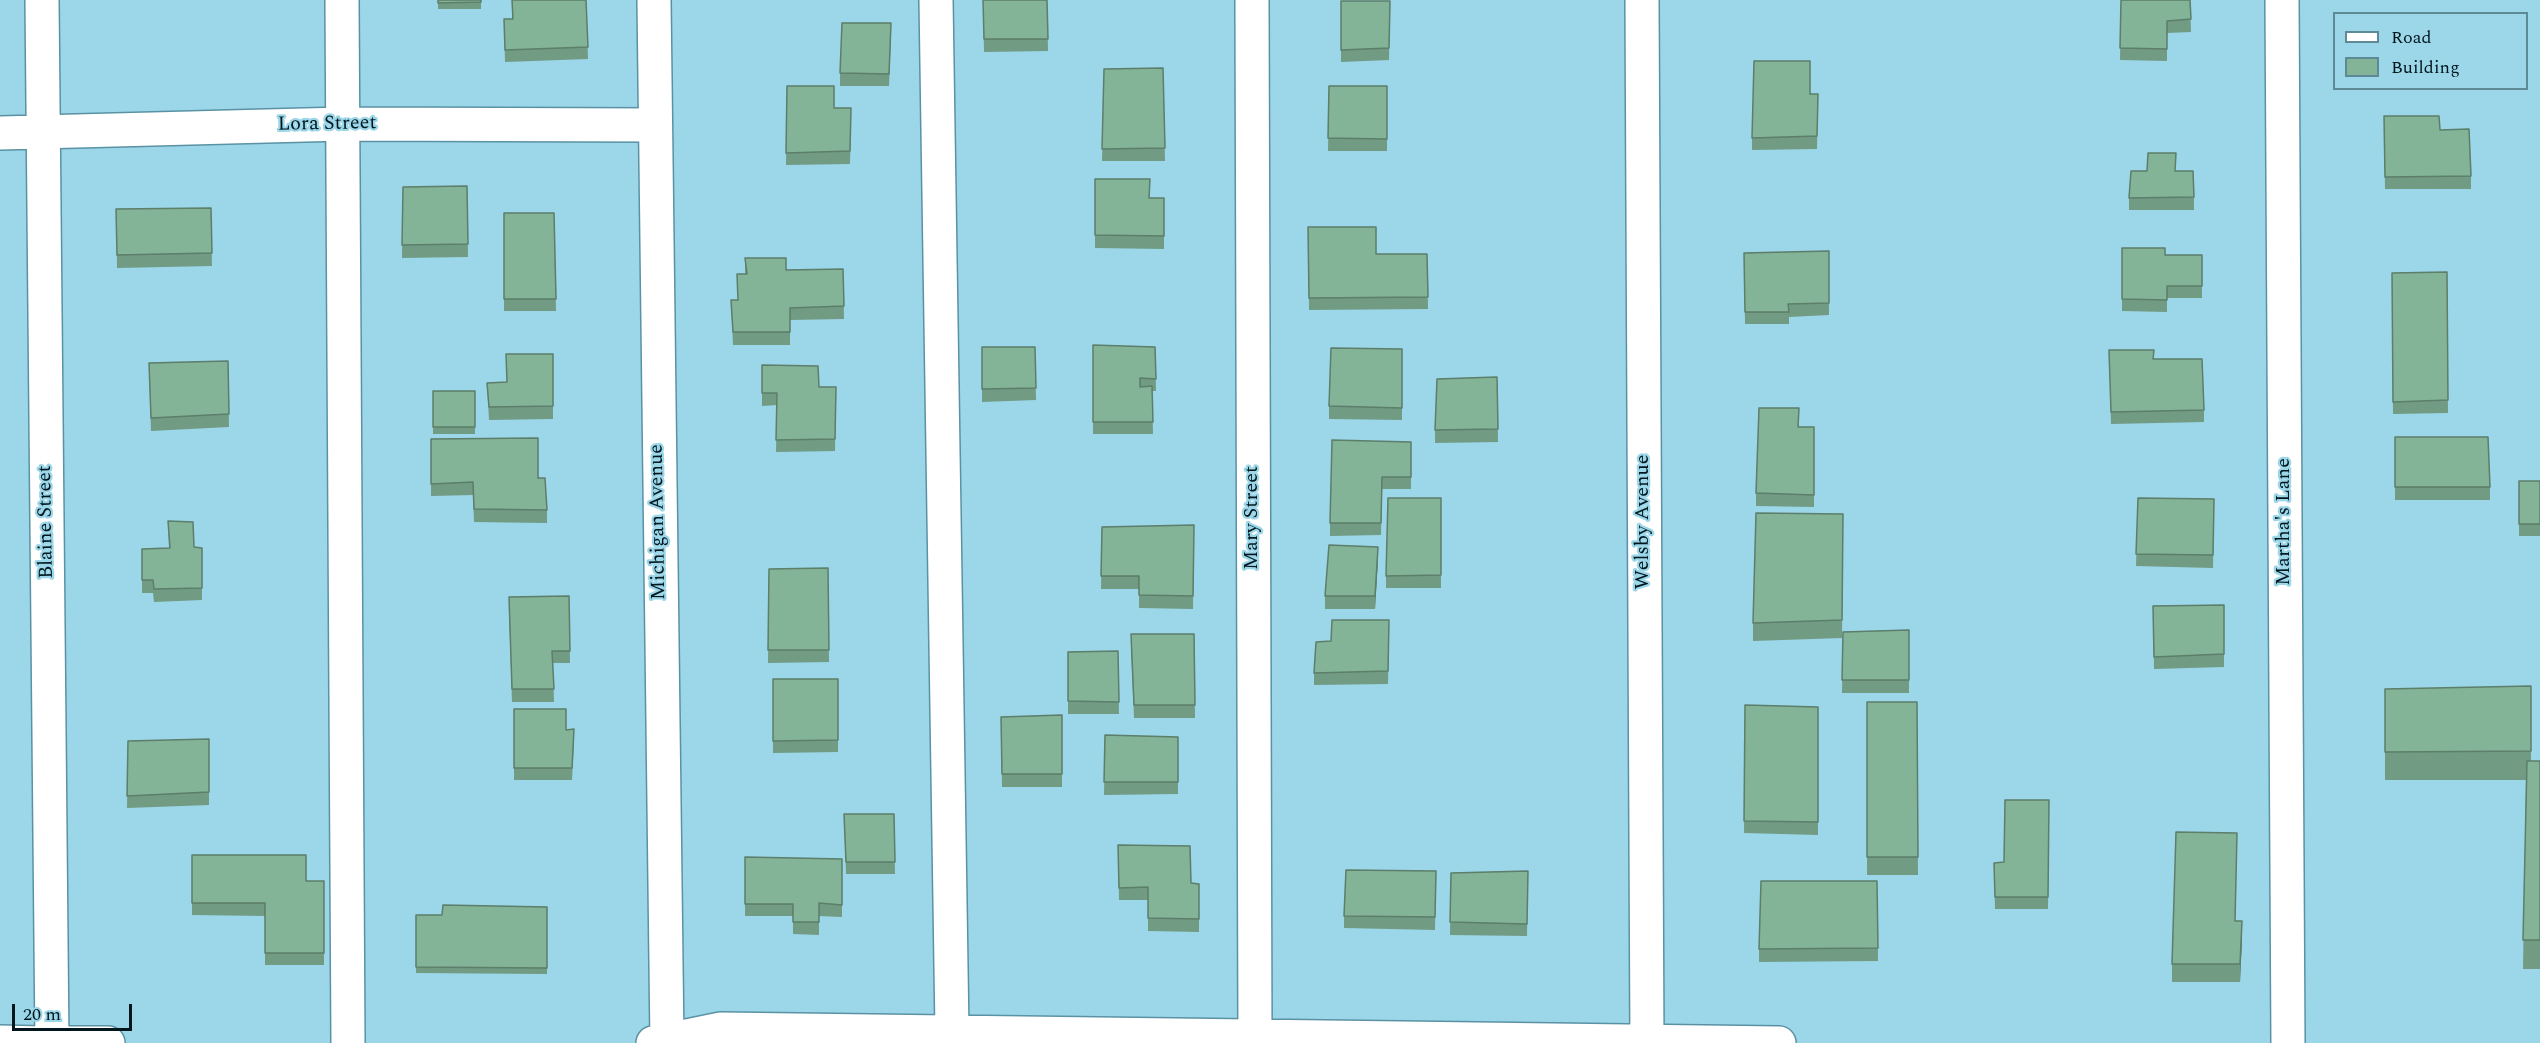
<!DOCTYPE html>
<html>
<head>
<meta charset="utf-8">
<style>
	body { margin:0 }
	#map { position:relative; width:2540px; height:1043px; overflow:hidden; background:#9cd6e9; font-family:Spectral,serif }
	canvas { display:block }
	.legend { position:absolute; left:2333px; top:12px; width:195px; height:78px; box-sizing:border-box; background:#9cd6e9; border:2px solid #5e8a97; margin:0; padding:8px 10px; list-style:none; font-size:18px; color:#01171d }
	.legend li { display:flex; align-items:center; gap:12px; height:30px }
	.legend b { width:30px; border:2px solid #5e8a97 }
	.scale { position:absolute; left:12px; top:1004px; width:120px; height:27px; box-sizing:border-box; border:3px solid #01171d; border-top:0; padding-left:8px; font-size:18px; line-height:21px; white-space:nowrap; color:#01171d; -webkit-text-stroke:4px #9cd6e9; paint-order:stroke }
</style>
</head>
<body>
<div id="map">
<canvas width="2540" height="1043"></canvas>
<ul class="legend">
<li><b style="height:8px;background:#fff"></b>Road</li>
<li><b style="height:16px;background:#83b498"></b>Building</li>
</ul>
<div class="scale">20 m</div>
</div>
<script>
const context = document.querySelector('canvas').getContext('2d');
context.lineJoin = 'round';
function strokePath(path, color, width, dash) { context.strokeStyle = color; context.lineWidth = width; context.lineCap = dash ? 'butt' : 'round'; context.setLineDash(dash || []); context.stroke(path); }
function fillPath(path, color) { context.fillStyle = color; context.fill(path, 'evenodd'); }
function drawText(font, color, halo, rows, align = 'center') {
  context.font = font + ' Spectral,serif'; context.lineWidth = 4.5; context.setLineDash([]); context.textBaseline = 'middle'; context.strokeStyle = halo; context.fillStyle = color; for (const [text, x, y, turn = 0] of rows) {
    context.save(); context.translate(x, y); context.rotate((+turn || 0) * Math.PI / 180); context.textAlign = isNaN(turn) ? turn : align; if (halo) context.strokeText(text, 0, 0); context.fillText(text, 0, 0); context.restore();
  }
}
const minor = new Path2D(`
	M42,0L52,1043
	M342,0L348,1043
	M654,0L667,1043
	M936,0L952,1031
	M1252,0L1255,1035
	M1642,0L1647,1043
	M2282,0L2288,1043
	M0,133L343,124L654,125
	M0,1042L43,1043
	M63,1043H108
	M653,1043L721,1029L1779,1043`);
const wall = new Path2D(`
	M438,0H481V9H438Z
	M512,0H586L588,59L505,62L504,19H512Z
	M983,0H1047L1048,51L984,52Z
	M2121,0H2190L2191,32L2167,33V61L2120,60Z
	M1341,1H1390L1389,60L1341,62Z
	M891,35L889,86H840V73Z
	M1163,68L1165,161H1102L1104,69Z
	M787,86L834,108L851,121L850,164L786,165Z
	M1329,86H1387V151H1328Z
	M1810,94H1818L1817,149L1752,150V138Z
	M2384,116L2440,130L2471,176V189H2385Z
	M2176,171L2194,197V210H2129V198Z
	M1095,179L1150,198H1164V249L1095,248Z
	M467,186L468,257L402,258L403,187Z
	M211,208L212,266L117,268L116,209Z
	M504,213H554L556,311H504Z
	M1308,227L1376,254H1427L1428,309L1309,310Z
	M2122,248L2165,255H2202V298H2167V312L2122,311Z
	M1829,251V315L1789,317V324H1745L1744,253Z
	M745,258L786,270L843,269L844,319L790,320V345H733L731,300H738L745,274Z
	M2447,272L2448,413L2393,414L2392,273Z
	M1093,345L1155,347L1156,391H1152L1153,434H1093Z
	M982,347H1035L1036,400L982,402Z
	M1402,349V420L1329,419V406Z
	M2109,350L2154,359L2204,410V422L2111,424Z
	M553,354V419L489,420L487,383L507,382Z
	M228,361L229,427L151,431L149,363Z
	M762,365L819,387H836L835,451L776,452L777,405L762,406Z
	M1497,377L1498,442L1435,443V430Z
	M433,391H475V434H433Z
	M1799,421V427H1814V507L1756,506V493Z
	M2395,437L2490,487V500H2395Z
	M431,439L538,478L547,510V523L474,522L473,495L431,496Z
	M1411,442V489H1382L1381,535L1330,536V523Z
	M2519,481H2540V536H2519Z
	M1441,498V588H1386V576Z
	M2138,498L2214,499L2213,568L2136,566Z
	M1843,514L1842,638L1753,641V623Z
	M168,521L194,547L202,548V600L154,602L153,593H142V549L169,548Z
	M1194,525L1193,609L1139,608V589H1101L1102,527Z
	M1378,559L1375,609H1325V596Z
	M828,568L829,662L768,663L769,569Z
	M569,596L570,663H553L554,702H512L509,610Z
	M2224,605V667L2154,669L2153,606Z
	M1389,620L1388,684L1314,685V673L1331,641Z
	M1909,630V693H1842L1843,632Z
	M1194,634L1195,718H1134L1131,647Z
	M1118,651L1119,714H1068V652Z
	M773,679H838V752L773,753Z
	M2531,686V761H2540V969H2523L2526,780H2385V689Z
	M1867,702H1917L1918,875H1867Z
	M1745,705L1818,707V835L1744,833Z
	M514,709L566,730L574,742L572,780H514Z
	M1062,715V787H1002L1001,717Z
	M1105,735L1178,737V794L1104,795Z
	M209,739V805L127,808L128,741Z
	M2049,800L2048,909H1995L1994,863L2004,862Z
	M844,814H894L895,874H846Z
	M1118,845L1191,883L1199,884V932L1148,931V900H1119Z
	M192,855L306,881H324V965H265V916L192,915Z
	M745,857L842,859V917L819,916V935L793,934V916H745Z
	M1436,871L1435,930L1344,928V916Z
	M1528,871L1527,936L1450,935L1451,873Z
	M1877,881L1878,961L1759,962V949Z
	M547,907V974L416,973V915H442Z
	M2236,921L2242,939L2240,982H2172V964Z`);
const shadedWall = new Path2D(`
	M1378,547V559L1375,609V596Z
	M2242,921V939L2240,982V964Z`);
const building = new Path2D(`
	M438,0H481V2L438,3Z
	M512,0H586L588,47L505,50L504,19H513Z
	M983,0H1047L1048,39H984Z
	M2121,0H2190L2191,19L2167,21V49L2120,48Z
	M1341,1H1390L1389,48L1341,50Z
	M842,23H891L889,74L840,73Z
	M1754,61H1810V94H1818L1817,136L1752,138Z
	M1163,68L1165,148L1102,149L1104,69Z
	M787,86H834V108H851L850,151L786,153Z
	M1329,86H1387V139L1328,138Z
	M2384,116H2439L2440,130L2469,129L2471,176L2385,177Z
	M2148,153H2176L2175,171H2193L2194,197L2129,198L2131,171H2147Z
	M1095,179H1150L1149,198H1164V236L1095,235Z
	M467,186L468,244L402,245L403,187Z
	M211,208L212,253L117,255L116,209Z
	M504,213H554L556,299H504Z
	M1308,227H1376V254H1427L1428,297L1309,298Z
	M2122,248H2165V255H2202V286H2167V300L2122,299Z
	M1829,251V303L1788,304L1789,312H1745L1744,253Z
	M745,258H786V270L843,269L844,306L790,308V332H733L731,300H738L737,274H747Z
	M2447,272L2448,400L2393,402L2392,273Z
	M1093,345L1155,347L1156,379L1140,378V387L1152,386L1153,422H1093Z
	M982,347H1035L1036,388L982,389Z
	M1331,348L1402,349V408L1329,406Z
	M2109,350H2154L2153,359H2202L2204,410L2111,412Z
	M506,354H553V406L489,407L487,383L507,382Z
	M228,361L229,414L151,418L149,363Z
	M762,365L818,366L819,387H836L835,439L776,440L777,393H762Z
	M1497,377L1498,429L1435,430L1437,379Z
	M433,391H475V427H433Z
	M1759,408H1799L1798,427H1814V495L1756,493Z
	M2395,437H2488L2490,487H2395Z
	M538,438V478H545L547,510L474,509L473,482L431,484V439Z
	M1332,440L1411,442V477H1382L1381,523H1330Z
	M2519,481H2540V524H2519Z
	M1388,498H1441V575L1386,576Z
	M2138,498L2214,499L2213,555L2136,554Z
	M1756,513L1843,514L1842,620L1753,623Z
	M168,521L193,522L194,547L202,548V588L154,589L153,580H142V549L170,548Z
	M1194,525L1193,596L1139,595V576H1101L1102,527Z
	M1329,545L1378,547L1375,596H1325Z
	M828,568L829,650H768L769,569Z
	M569,596L570,651H552L554,689H512L509,597Z
	M2224,605V654L2154,657L2153,606Z
	M1332,620H1389L1388,671L1314,673L1316,642L1331,641Z
	M1909,630V680H1842L1843,632Z
	M1131,634H1194L1195,705H1134Z
	M1118,651L1119,702L1068,701V652Z
	M773,679H838V740L773,741Z
	M2531,686V751L2385,752V689Z
	M1867,702H1917L1918,857H1867Z
	M1745,705L1818,707V822L1744,821Z
	M514,709H566V730L574,729L572,768H514Z
	M1062,715V774H1002L1001,717Z
	M1105,735L1178,737V782H1104Z
	M209,739V792L127,796L128,741Z
	M2527,761H2540V940H2523Z
	M2005,800H2049L2048,897H1995L1994,863L2004,862Z
	M844,814H894L895,862H846Z
	M2176,832L2237,833L2235,921H2242L2240,964H2172Z
	M1118,845L1190,846L1191,883L1199,884V919L1148,918V887L1119,888Z
	M192,855H306V881H324V953H265V903H192Z
	M745,857L842,859V905L819,903V922H793V904H745Z
	M1346,870L1436,871L1435,917L1344,916Z
	M1528,871L1527,924L1450,922L1451,873Z
	M1761,881H1877L1878,948L1759,949Z
	M443,905L547,907V968L416,967V915H442Z`);
const streetNames = [
	["Lora Street",327,125,-1],
	["Mary Street",1253,518,-90],
	["Blaine Street",47,522,-91],
	["Michigan Avenue",659,522,-91],
	["Welsby Avenue",1644,522,-90],
	["Martha's Lane",2285,522,-90]
];
strokePath(minor, '#5a92a4', 36);
strokePath(minor, '#fff', 33);
fillPath(wall, '#719b83');
fillPath(shadedWall, '#5c7e6a');
fillPath(building, '#83b498');
strokePath(building, '#5c7e6a', 1.5);
drawText('20px', '#01171d', '#9cd6e9', streetNames);
</script>
</body>
</html>
